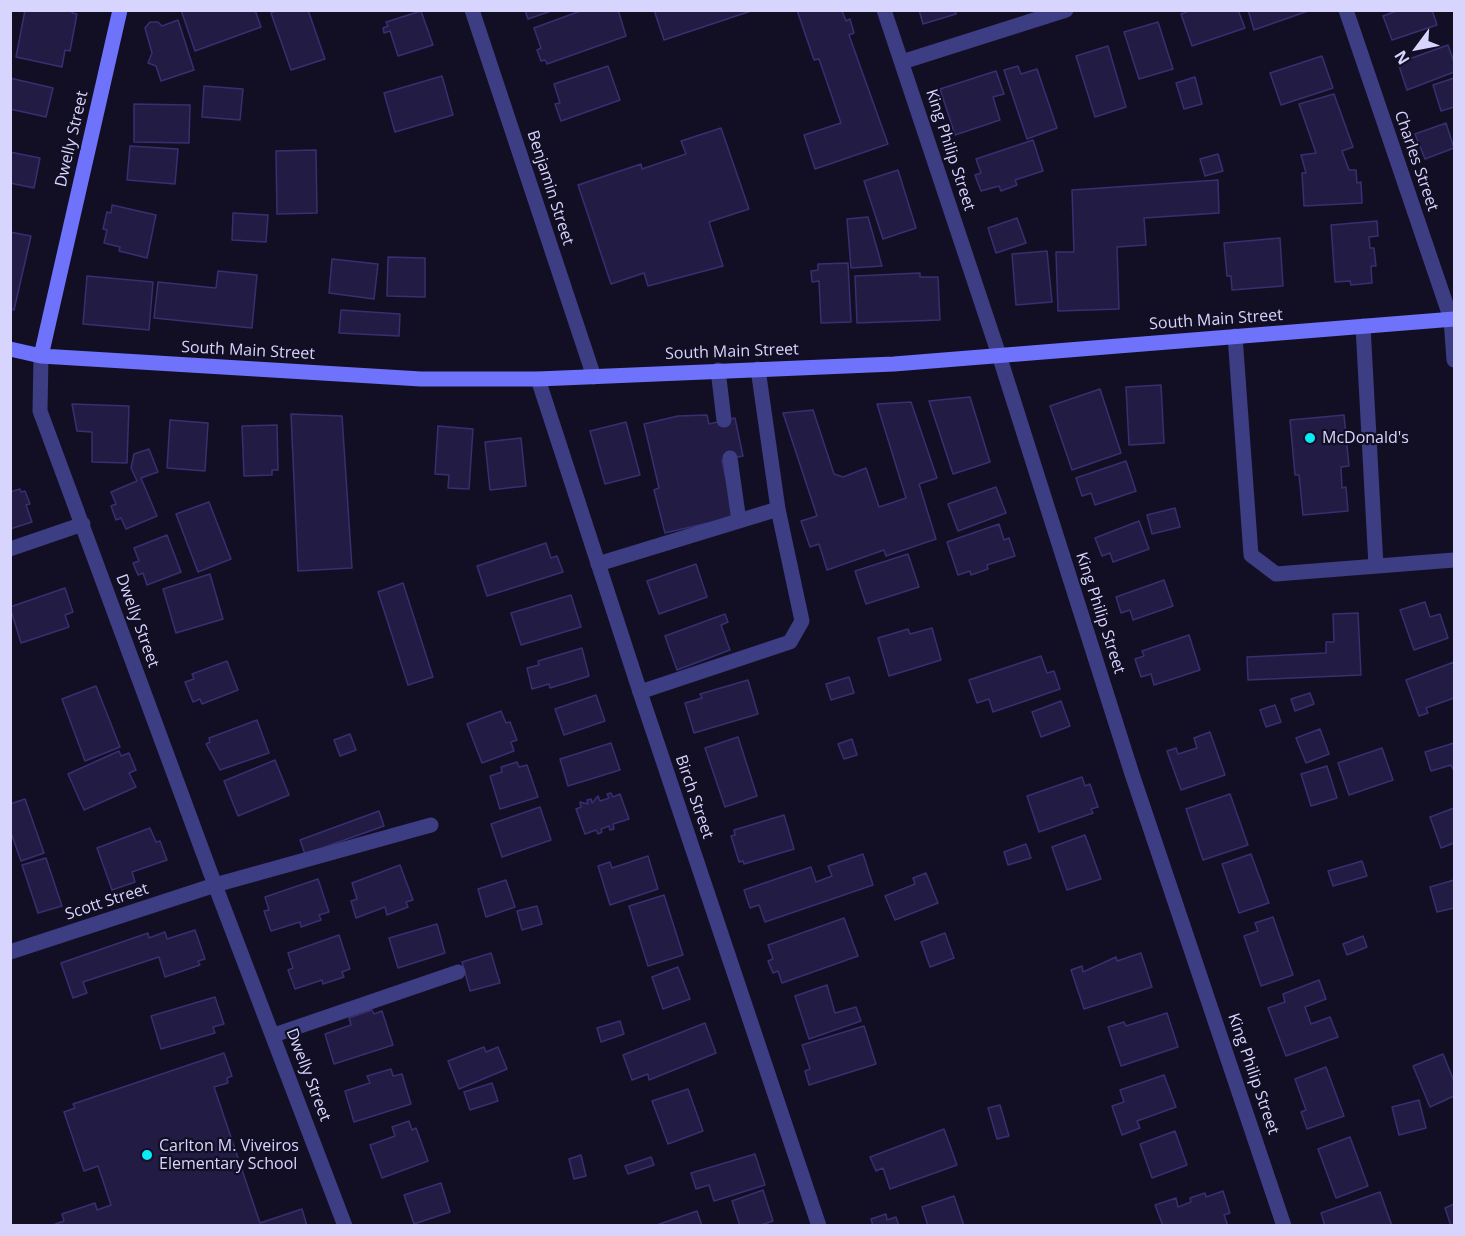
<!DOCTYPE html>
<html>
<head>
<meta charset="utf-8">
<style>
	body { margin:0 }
	#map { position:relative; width:1465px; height:1236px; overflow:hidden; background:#120f25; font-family:"Open Sans",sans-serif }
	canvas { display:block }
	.frame { position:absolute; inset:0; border:12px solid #d7d5fe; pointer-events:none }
	.north { position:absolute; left:1387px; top:18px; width:60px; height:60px; -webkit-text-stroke:4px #120f25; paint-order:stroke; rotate:238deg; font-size:16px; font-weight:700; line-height:24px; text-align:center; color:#d7d5fe }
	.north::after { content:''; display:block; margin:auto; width:21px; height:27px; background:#d7d5fe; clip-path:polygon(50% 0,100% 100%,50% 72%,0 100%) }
</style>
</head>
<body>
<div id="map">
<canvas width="1465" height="1236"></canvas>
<div class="frame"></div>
<div class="north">N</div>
</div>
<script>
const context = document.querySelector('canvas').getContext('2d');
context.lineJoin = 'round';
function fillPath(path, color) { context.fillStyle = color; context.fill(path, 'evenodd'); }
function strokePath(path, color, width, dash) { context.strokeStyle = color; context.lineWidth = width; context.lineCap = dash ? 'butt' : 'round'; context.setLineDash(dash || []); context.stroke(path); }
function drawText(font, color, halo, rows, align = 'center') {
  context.font = font + ' "Open Sans",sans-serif'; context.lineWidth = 4.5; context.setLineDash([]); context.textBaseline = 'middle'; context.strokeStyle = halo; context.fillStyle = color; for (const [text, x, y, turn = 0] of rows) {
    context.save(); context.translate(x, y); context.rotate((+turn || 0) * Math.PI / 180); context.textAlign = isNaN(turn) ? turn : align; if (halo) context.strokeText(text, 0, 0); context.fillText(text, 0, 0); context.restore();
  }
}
const building = new Path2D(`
	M25,10H73L72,13L77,14L70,51L65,50L62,67L16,57Z
	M181,10H255L261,27L195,51Z
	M277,10H308L325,59L291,70L271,13Z
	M525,10H554L528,19Z
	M583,10H618L626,36L547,64L545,60L541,61L537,50L541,48L534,28Z
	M654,10H754L664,40Z
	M797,10H845L842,11L846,21L850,19L854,33L849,35L888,144L815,169L804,135L841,123L819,59L814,60Z
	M919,10H955L956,14L923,24Z
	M1192,10H1238L1245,28L1192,46L1181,14Z
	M1248,10H1308V11L1254,30Z
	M1399,10H1432L1437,25L1392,40L1383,16Z
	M421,11L433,45L398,56L390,31L384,33L383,28L388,26L386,22Z
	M178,20L194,70L161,81L156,66L148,63L152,53L145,28L150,22H158L162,26Z
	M1158,22L1173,69L1139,79L1124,32Z
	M1448,45L1454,62V72L1407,90L1398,63Z
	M1108,46L1126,107L1095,117L1076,56Z
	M1322,56L1333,88L1281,105L1270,73Z
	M608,66L620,100L561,121L555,104L560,103L554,84Z
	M1018,66L1021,74L1037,69L1057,128L1027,139L1004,70Z
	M996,71L1004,94L993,97L1000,120L955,135L940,89Z
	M442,76L453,115L395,132L384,93Z
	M1195,77L1202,104L1184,109L1176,83Z
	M10,78L53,88L46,117L10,109Z
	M1454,78V107L1441,111L1433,85Z
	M204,86L243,89L240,120L202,117Z
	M1334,94L1353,147L1342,151L1349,170H1356L1357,183L1361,182L1362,203L1304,206L1302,173H1306L1301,155L1316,153L1299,104Z
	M134,104L190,105L189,143L134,142Z
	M1446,123L1454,148L1425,159L1415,134Z
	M721,128L749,209L709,222L723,266L648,286L644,273L611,284L578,185L641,164L642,169L686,154L681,141Z
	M1033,140L1043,171L1015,180L1017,185L1001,191L999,186L981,191L975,175L981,173L976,159Z
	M130,146L178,149L175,184L127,180Z
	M316,150L317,213L277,214L276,151Z
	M10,152L40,158L34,188L10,183Z
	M1218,154L1223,171L1205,176L1200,159Z
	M898,170L916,228L883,239L864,181Z
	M1218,180L1219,213L1144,218L1146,245L1117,247L1119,309L1058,311L1056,252H1074L1072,190Z
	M112,205L156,215L147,258L119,251L120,247L104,243L107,230L103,229L107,212L111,213Z
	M233,213L268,215L266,242L232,240Z
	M868,217L882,266L851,268L847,219Z
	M1017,218L1026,243L996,253L988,228Z
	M1377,221L1378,236L1369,237L1370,248H1374L1376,266H1371L1372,283L1351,285L1350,281L1335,282L1331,225Z
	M10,232L31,236L14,310L10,309Z
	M1280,238L1283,286L1232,290L1231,276H1227L1224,243Z
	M1047,251L1052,302L1016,305L1012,254Z
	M388,257L425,258V297L387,296Z
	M332,259L378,264L374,299L329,293Z
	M848,263L851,322L821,323L819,281L812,282L811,271L818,270V264Z
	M218,271L257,275L252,328L154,318L158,282L216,288Z
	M920,273V277H938L940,320L857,323L855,276Z
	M87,276L153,282L149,330L83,324Z
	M341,310L400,314L399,336L339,333Z
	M1161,385L1164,443L1129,445L1126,387Z
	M1100,389L1121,453L1072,470L1050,406Z
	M970,397L990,462L953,474L929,401Z
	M911,402L937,478L919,484L936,539L886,556L884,550L827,570L819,544L810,547L801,521L817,516L783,413L813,410L834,474L843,477L866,468L879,507L906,498L877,404Z
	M72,404L129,406L127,463L92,462V432L77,431Z
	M291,414L342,416L352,568L298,571Z
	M707,415L709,424L735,418L743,456L722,460L734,517L665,533L654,490L659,488L644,424L678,416Z
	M1344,415L1349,466L1341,467L1342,488L1346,487L1348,511L1303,515L1299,475H1295L1290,420Z
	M170,420L208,423L205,471L167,468Z
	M626,422L640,475L605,484L590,431Z
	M277,425L278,470H272V475L244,476L242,426Z
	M438,426L473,429L469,489L448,488L449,475L435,474Z
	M521,438L526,486L490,490L485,442Z
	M149,449L158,472L141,478L157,516L126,529L121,518L116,520L111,506L116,504L111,492L137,481L131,468L134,454Z
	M1126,461L1136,491L1095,505L1091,493L1082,496L1076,478Z
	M996,487L1006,513L958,531L948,504Z
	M20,489L21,492L25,491L30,504L26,505L32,522L10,529V492Z
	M209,502L231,559L198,572L176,514Z
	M1175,508L1180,527L1152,534L1147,515Z
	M1139,521L1149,549L1113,562L1110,553L1102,556L1095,538Z
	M999,524L1004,540L1009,538L1015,556L987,565L988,569L971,575L970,571L958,575L947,542Z
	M167,535L181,572L147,585L143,573L138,575L133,563L139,561L134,548Z
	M546,543L551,558L557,556L563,572L487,596L477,566Z
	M908,554L919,587L866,604L855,571Z
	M696,564L707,597L659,614L647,581Z
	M210,574L223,619L176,633L163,589Z
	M1164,580L1173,606L1133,620L1130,610L1121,613L1116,597Z
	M403,583L433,677L408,685L378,592Z
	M65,588L73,612L65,615L69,627L21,643L10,607Z
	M571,595L581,627L521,645L511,613Z
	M1425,602L1430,617L1440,614L1448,638L1414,650L1400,610Z
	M1358,613L1361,675L1248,680L1247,657L1326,653V642H1334L1333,614Z
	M725,614L728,622L721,625L730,650L677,670L665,636Z
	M932,628L941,660L889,676L878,638L908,629L910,634Z
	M1189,635L1200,670L1154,685L1151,674L1141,677L1135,659L1144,656L1142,651Z
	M582,648L589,676L550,688L549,684L532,689L527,668L539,665L538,661Z
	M1041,656L1047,673L1054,671L1060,689L993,712L989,699L977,703L969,680Z
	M227,661L238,690L202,704L200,699L193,702L185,682L194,679L192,674Z
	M1454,662V698L1426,708L1428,713L1419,716L1406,680Z
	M849,677L854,693L831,700L826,684Z
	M748,680L758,714L694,733L685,703L702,698L700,694Z
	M96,686L120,747L85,761L62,699Z
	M1310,693L1314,704L1295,711L1291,699Z
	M596,695L605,721L564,735L555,709Z
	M1061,701L1070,726L1041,737L1032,712Z
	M1275,705L1281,722L1266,727L1260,710Z
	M501,711L506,723L510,722L517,740L511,742L514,751L482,763L467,724Z
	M257,720L269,753L220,770L206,744L210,742L209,738Z
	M1320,729L1329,754L1306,763L1296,738Z
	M1210,732L1225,775L1181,790L1167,751L1176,748L1178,754L1197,748L1194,738Z
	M350,734L356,750L340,756L334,740Z
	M738,737L757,796L725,807L705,748Z
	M852,739L857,755L844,759L838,744Z
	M611,743L620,770L568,786L560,759Z
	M1454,743V771L1451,765L1431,771L1425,752Z
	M1382,748L1393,780L1349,795L1338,763Z
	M119,751L121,756L129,753L136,770L129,773L136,787L84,810L68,774Z
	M275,760L289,795L238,816L224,781Z
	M517,762L519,767L527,765L538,797L500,809L490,776L502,772L501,767Z
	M1327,766L1337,798L1311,806L1301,774Z
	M1082,777L1085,786L1090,784L1098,807L1091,809L1093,813L1039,832L1027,796Z
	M611,793L613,797L620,794L629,819L613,824L614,829L610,830L609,826L601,829L602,832L598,834L596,830L585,834L576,809L581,807L580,802L588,804L587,800L591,799L592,803L598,796L600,801L609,798L607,794Z
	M1230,794L1248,845L1203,860L1186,809Z
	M25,799L44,853L21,861L10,830V804Z
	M540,807L551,840L502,857L491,824Z
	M1454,808V843L1441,848L1430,817Z
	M379,811L384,826L305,854L300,840Z
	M784,815L794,849L744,864L743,861L739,862L731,836L735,835L734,830Z
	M150,828L156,842L160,841L167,860L132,872L135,882L112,890L97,848Z
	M1085,835L1101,879L1067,890L1052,847Z
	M1026,844L1031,858L1008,865L1004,852Z
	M863,854L873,885L765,922L759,905L750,908L744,890L811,867L816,882L832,876L828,866Z
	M1251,854L1269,903L1239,913L1222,864Z
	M648,856L658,889L610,905L598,866L610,862L612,868Z
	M46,858L62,906L38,913L22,865Z
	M1362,861L1367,876L1333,886L1328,871Z
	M400,865L413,900L406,902L408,907L387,915L385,907L356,918L351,901L357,899L352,883Z
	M926,873L938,903L895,920L885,896L915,884L913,878Z
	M318,879L329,912L319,915L321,920L301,927L300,922L271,931L264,911L269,910L265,897Z
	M506,880L515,907L486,917L478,889Z
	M1454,880V908L1437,912L1430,887Z
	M664,895L683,955L648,966L629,906Z
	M537,906L542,924L522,930L517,911Z
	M1273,917L1293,975L1261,986L1244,936L1258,931L1255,923Z
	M844,918L858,956L782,983L778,971L773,973L768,961L773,959L768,945Z
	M437,924L445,953L398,968L389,938Z
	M195,930L205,959L198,961L200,965L165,977L159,957L83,982L87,993L73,998L61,963L148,933L149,938L165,932L167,939Z
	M945,933L954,958L930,967L921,942Z
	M339,935L350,969L342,972L344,977L323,984L322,980L295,989L288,970L293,968L288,953Z
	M1363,936L1367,947L1347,955L1343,944Z
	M491,953L500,983L470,991L462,962Z
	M1141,953L1152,987L1084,1009L1071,970L1082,966L1083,972L1116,957L1117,961Z
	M678,967L690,999L663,1009L652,977Z
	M1319,980L1326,999L1305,1007L1311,1024L1330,1017L1338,1037L1286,1056L1268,1008L1285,1002L1283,994Z
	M827,985L835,1013L856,1007L861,1021L809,1039L795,996Z
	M215,997L224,1024L213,1027L215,1033L161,1049L151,1016Z
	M372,1010L374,1014L382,1011L393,1045L334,1064L325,1034L351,1025L349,1018Z
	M1167,1013L1178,1047L1121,1066L1108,1027L1124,1022L1126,1026Z
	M620,1021L624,1034L601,1042L597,1028Z
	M705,1023L716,1053L649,1080L648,1074L632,1080L623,1055Z
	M864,1026L876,1064L809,1085L805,1071L810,1069L802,1045Z
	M484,1047L486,1052L498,1047L507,1069L459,1089L448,1061Z
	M224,1053L232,1076L227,1078L228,1083L214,1087L260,1223L302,1209L307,1226H50L64,1221L62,1214L95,1203L97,1210L111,1205L98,1166L84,1171L64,1112L75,1108L73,1104Z
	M1443,1054L1454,1081V1096L1430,1107L1413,1066Z
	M1326,1067L1344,1116L1307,1129L1301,1112L1306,1110L1295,1079Z
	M391,1069L393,1076L402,1074L411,1104L354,1122L345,1091L370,1083L367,1076Z
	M1164,1075L1176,1107L1137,1121L1140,1128L1122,1135L1112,1106L1124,1102L1120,1090Z
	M492,1083L498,1101L470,1110L464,1092Z
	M688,1089L703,1131L668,1144L652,1101Z
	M1419,1100L1426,1128L1399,1135L1392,1107Z
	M1000,1105L1009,1136L997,1139L988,1108Z
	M409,1121L412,1130L416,1128L428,1161L382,1178L370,1145L395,1136L392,1127Z
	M944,1129L957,1165L890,1189L883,1168L876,1171L870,1157Z
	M1175,1131L1187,1165L1152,1178L1140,1144Z
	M1350,1137L1368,1186L1336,1198L1318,1149Z
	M755,1154L765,1185L714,1201L709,1185L696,1189L691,1173Z
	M581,1155L586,1176L574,1179L569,1159Z
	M651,1157L654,1165L628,1174L625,1166Z
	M441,1183L450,1212L414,1224L404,1195Z
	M763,1190L773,1221L758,1226H740L732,1201Z
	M1223,1191L1230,1213L1224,1215L1228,1226H1163L1155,1205L1176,1198L1178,1207L1191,1202L1190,1198L1205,1193L1206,1197Z
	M1380,1192L1392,1226H1325L1321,1213Z
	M954,1196L964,1226H928L922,1207Z
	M1454,1204V1226H1451L1445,1208Z
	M697,1211L702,1226H654Z
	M886,1214L887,1220L896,1217L899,1226H873L871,1219Z`);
const lane = new Path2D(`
	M1363,326L1376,566
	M1235,336L1251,555L1276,574L1454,560
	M718,370L724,420
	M730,458L739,521
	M598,564L778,509L758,369
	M640,692L790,642L802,621L778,509`);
const street = new Path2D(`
	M472,10L594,377
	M884,10L999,355L1132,774L1284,1226
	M1346,10L1451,319L1454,360
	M902,62L1066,10
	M41,356L40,411L215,885L345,1226
	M538,379L640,692L819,1226
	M10,549L83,524
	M10,952L215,885L431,825
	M274,1035L458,972`);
const secondary = new Path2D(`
	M10,349L41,356L421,379H538L894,364L1454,319
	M41,356L120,10`);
const markers = [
	[1310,438,6,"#07edf7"],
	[147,1155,6,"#07edf7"]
];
const streetNames = [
	["Dwelly Street",72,139,-77],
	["King Philip Street",950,150,72],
	["Charles Street",1416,161,71],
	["Benjamin Street",550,188,72],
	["South Main Street",1216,320,-4],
	["South Main Street",248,351,3],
	["South Main Street",732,352,-2],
	["King Philip Street",1100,613,72],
	["Dwelly Street",137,621,70],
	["Birch Street",694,797,71],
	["Scott Street",107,902,-18],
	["King Philip Street",1253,1074,71],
	["Dwelly Street",308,1075,69]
];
const poiNames = [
	["McDonald's",1322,438],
	["Carlton M. Viveiros",159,1146],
	["Elementary School",159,1164]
];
fillPath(building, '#221c45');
strokePath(building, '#382f71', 1.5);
strokePath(lane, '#3c3d83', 15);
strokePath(street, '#3c3d83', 15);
strokePath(secondary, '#6f73fb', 15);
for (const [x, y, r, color] of markers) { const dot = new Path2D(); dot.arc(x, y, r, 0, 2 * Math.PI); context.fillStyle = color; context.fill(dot); strokePath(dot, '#120f25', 2); }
drawText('16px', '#d7d5fe', '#120f25', streetNames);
drawText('16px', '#d7d5fe', '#120f25', poiNames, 'left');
</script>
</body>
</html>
